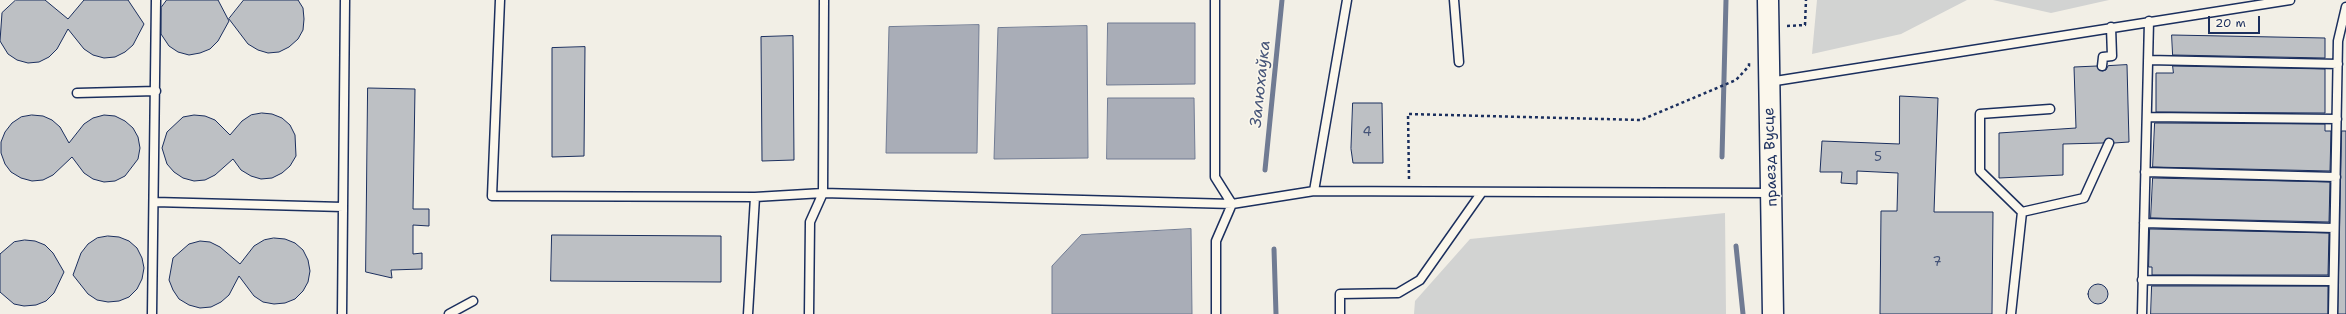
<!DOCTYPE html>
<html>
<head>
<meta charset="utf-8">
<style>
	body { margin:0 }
	#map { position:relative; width:2346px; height:314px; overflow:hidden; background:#f2efe6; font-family:"Shantell Sans",sans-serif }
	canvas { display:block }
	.scale { position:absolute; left:2208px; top:16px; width:52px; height:18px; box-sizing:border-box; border:2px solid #1b2f5e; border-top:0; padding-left:5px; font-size:12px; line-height:14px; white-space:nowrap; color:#1b2f5e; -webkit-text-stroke:3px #fbf7ec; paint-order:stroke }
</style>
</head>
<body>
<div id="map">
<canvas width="2346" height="314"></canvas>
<div class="scale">20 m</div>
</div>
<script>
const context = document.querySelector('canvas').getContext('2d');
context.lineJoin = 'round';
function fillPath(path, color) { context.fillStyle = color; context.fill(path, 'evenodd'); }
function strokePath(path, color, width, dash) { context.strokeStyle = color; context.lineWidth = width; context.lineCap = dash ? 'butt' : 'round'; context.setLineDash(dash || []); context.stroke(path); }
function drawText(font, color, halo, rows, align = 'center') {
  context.font = font + ' "Shantell Sans",sans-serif'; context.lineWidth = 3; context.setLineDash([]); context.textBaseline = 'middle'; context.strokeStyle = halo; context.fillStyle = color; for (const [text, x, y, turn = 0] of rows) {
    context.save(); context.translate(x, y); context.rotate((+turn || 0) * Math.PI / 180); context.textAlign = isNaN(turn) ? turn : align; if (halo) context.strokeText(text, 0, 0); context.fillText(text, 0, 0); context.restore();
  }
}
const green = new Path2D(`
	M1817,0H1967L1901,34L1812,54Z
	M1993,0H2109L2051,13Z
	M1725,213L1726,314H1414L1415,301L1470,239Z`);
const water = new Path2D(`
	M1108,23H1195V84L1107,85Z
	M979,25L977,153H886L889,27Z
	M1087,26L1088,158L994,159L998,28Z
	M1108,98H1194L1195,159H1107Z
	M1191,229L1192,314H1052V266L1081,235Z`);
const stream = new Path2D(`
	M1722,157L1726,0
	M1265,170L1282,0
	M1736,246L1743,314
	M1274,249L1276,314`);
const building = new Path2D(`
	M16,0H45L68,19L84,0H128L144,24L133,45L125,52L115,57L104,58L93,55L84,49L68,29L57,49L49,57L39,62L28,63L17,60L8,54L0,41L2,13Z
	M167,0H218L229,21L218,41L210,49L200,53L189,55L178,52L169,46L161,34V8Z
	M244,0H298L303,8L304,19L303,30L298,39L289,47L279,52L268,53L258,50L248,44L229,19Z
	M2172,35L2325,38V58L2173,55Z
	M793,36L794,160L762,161L761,37Z
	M585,47L584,156L552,157V48Z
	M2127,65L2129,142L2114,143L2109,138L2103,143L2063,144V175L1999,178V133L2076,128L2074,67L2097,66L2102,71L2106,70L2108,66Z
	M2173,66L2325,69V113L2156,112V73H2173Z
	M368,88L415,89L413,209H429V226L413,225V254L422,253V269L391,270L392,278L366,272Z
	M1900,96L1938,98L1934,212H1993L1992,314H1880L1881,211H1897L1898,173L1857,171V184L1841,183L1842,172H1820L1822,141L1899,144Z
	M1353,103H1382L1383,163H1353L1351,149Z
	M262,113L272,114L282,118L290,125L295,135L296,156L290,166L282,173L272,178L261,179L251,176L241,170L233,159L215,175L205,180L194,181L183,178L174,172L167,164L162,148L167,132L183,117L194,115L205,116L215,120L230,135L242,121L251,115Z
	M32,115L43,116L52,120L60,127L69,143L84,124L93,118L104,115L115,116L125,121L133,128L138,137L140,148L138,159L125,176L115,181L104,182L93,179L84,173L72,157L53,175L43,180L32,181L21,178L11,172L5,164L1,153V142L5,132L12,123L21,117Z
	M2155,123L2325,124V131H2331L2330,171L2153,167Z
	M2342,131H2346V314H2338Z
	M2153,178L2330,182L2329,222L2151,218Z
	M2150,229L2329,233L2328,275H2152V267H2149Z
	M552,235L721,236V282L551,281Z
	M108,236L119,237L129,241L137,248L142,258L144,268L142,279L137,289L129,297L119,301L108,302L97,300L88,294L73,275L81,253L88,244L97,238Z
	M274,238L285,239L295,243L303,250L308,260L310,271L308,282L303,291L295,299L285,303L274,304L263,302L254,296L239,276L229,295L221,302L211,307L200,308L189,305L179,299L173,290L169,280L173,258L189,244L200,241L210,242L220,247L240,264L254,246L264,240Z
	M25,240L35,241L45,245L53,253L64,272L54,293L46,301L36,305L24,306L14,304L0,292V254L14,242Z
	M2088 294a10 10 0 1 1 20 0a10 10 0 1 1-20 0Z
	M2152,286H2328V314H2151Z`);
const path = new Path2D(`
	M1787,26L1805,25L1806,0
	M1409,179L1408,114L1641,120L1736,80L1749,66V63`);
const service = new Path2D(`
	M500,0L492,196L755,197L823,193L1232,204L1314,191L1772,193
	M1215,0V177L1232,204L1216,241V314
	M1454,0L1459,62
	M2148,60L2338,64
	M2102,66L2103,57L2112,56L2111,27
	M1769,82L2290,0
	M77,93L156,91
	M2147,117L2337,119
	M2145,172L2336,177
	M1314,191L1347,0
	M155,202L343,207
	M2022,212L2084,198L2109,143
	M2144,223L2334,228
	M2142,280L2333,281
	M152,314L156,0
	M342,314L345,0
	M449,314L473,301
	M748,314L755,197
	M809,314L810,222L823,193L824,0
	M1340,314V294L1398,293L1420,280L1482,192
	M2011,314L2022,212L1980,171V114L2050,109
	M2142,314L2149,21
	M2333,314L2338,41L2346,7`);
const tertiary = new Path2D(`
	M1768,0L1773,314`);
const numberNames = [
	["4",1367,133],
	["5",1878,158],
	["7",1937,263]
];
const streetNames = [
	["праезд Вусце",1771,157,-92]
];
const waterNames = [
	["Залюхаўка",1261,84,-84]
];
fillPath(green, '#d2d3d2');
fillPath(water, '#a9adb7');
strokePath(water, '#707b93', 1);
strokePath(stream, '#707b93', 5);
fillPath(building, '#bdc0c4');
strokePath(building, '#1b2f5e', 1);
strokePath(service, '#1b2f5e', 11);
strokePath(tertiary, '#1b2f5e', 23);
strokePath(path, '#1b2f5e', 2.5, [3, 3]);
strokePath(service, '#fbf7ec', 8);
strokePath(tertiary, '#fbf7ec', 20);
drawText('13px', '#445378', null, numberNames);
drawText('15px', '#1b2f5e', '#fbf7ec', streetNames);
drawText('italic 16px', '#465579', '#fbf7ec', waterNames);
</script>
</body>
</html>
